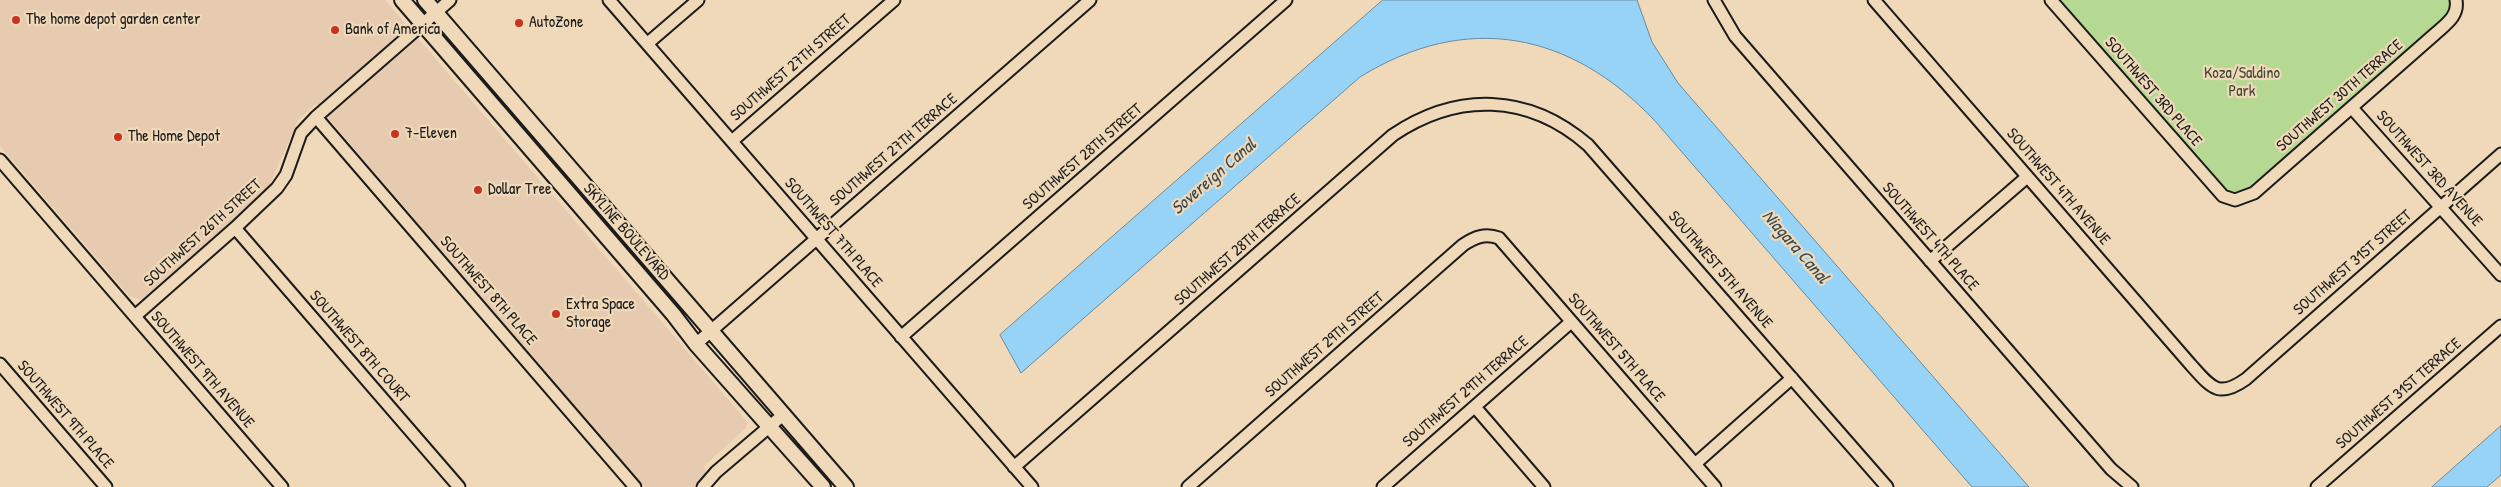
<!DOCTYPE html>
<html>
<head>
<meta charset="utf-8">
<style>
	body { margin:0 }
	canvas { display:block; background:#f0d9b8 }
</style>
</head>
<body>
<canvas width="2501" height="487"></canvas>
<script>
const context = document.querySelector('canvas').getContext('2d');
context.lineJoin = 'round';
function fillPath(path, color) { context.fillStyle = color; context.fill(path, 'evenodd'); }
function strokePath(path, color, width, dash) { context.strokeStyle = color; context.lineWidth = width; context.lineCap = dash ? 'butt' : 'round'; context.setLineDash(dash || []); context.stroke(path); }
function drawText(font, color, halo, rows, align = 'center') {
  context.font = font + ' "Patrick Hand",sans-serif'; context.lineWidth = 4.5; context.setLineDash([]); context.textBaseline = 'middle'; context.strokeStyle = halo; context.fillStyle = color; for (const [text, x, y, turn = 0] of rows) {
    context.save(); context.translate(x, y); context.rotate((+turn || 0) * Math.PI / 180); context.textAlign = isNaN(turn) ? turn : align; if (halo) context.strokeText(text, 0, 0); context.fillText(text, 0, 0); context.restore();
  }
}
const built = new Path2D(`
	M0,0H385L740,413L747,422L746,428L704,466L706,474L695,487H645L316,104L298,120L264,198L148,298L142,300L129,296L0,146Z`);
const green = new Path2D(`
	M2060,0H2452L2458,6L2235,200Z`);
const water = new Path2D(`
	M1383,0H1637L1652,42L1678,83L2029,487H1972L1655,121C1571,32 1467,11 1360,77L1021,373L1000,335Z
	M2501,426V475L2487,487H2432Z`);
const minor = new Path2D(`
	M609,0L1032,487
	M1714,0L1735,36L2111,469L2132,487
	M1874,0L2191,365C2211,387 2218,399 2246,379L2501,154
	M2051,0L2223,196L2235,200L2254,193L2435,34C2446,24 2459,16 2456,0
	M648,43L698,0
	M2352,108L2501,275
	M316,117L635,487
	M732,141L894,0
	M0,160L282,487
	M235,228L459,487
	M1930,261L2027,177
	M135,316L235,228L277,188L286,175L301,133L316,117L450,0
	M901,337L1286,0
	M696,344L1090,0
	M0,364L106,487
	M1475,407L1544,487
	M1695,464L1792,378
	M1014,467L1393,135C1457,92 1528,93 1588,145L1887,487
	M703,487L716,472L783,415
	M1188,487L1463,245C1475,237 1485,233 1499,238L1715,487
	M1383,487L1571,322
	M2317,487L2501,326`);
const tertiary = new Path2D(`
	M402,0L673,314L696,344L823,487
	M425,0L846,487`);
const markers = [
	[16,20,5,"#c8321e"],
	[519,23,5,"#c8321e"],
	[335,30,5,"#c8321e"],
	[395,134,5,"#c8321e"],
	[118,137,5,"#c8321e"],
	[478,190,5,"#c8321e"],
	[556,314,5,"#c8321e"]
];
const poiNames = [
	["The home depot garden center",26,20],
	["AutoZone",529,23],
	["Bank of America",345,30],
	["7-Eleven",405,134],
	["The Home Depot",128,137],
	["Dollar Tree",488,190],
	["Extra Space",566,305],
	["Storage",566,323]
];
const streetNames = [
	["SOUTHWEST 27TH STREET",791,68,-41],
	["SOUTHWEST 3RD PLACE",2153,92,49],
	["SOUTHWEST 30TH TERRACE",2340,96,-41],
	["SOUTHWEST 27TH TERRACE",894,150,-41],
	["SOUTHWEST 28TH STREET",1083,157,-41],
	["SOUTHWEST 3RD AVENUE",2429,169,48],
	["SOUTHWEST 4TH AVENUE",2058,187,49],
	["SKYLINE BOULEVARD",626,232,49],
	["SOUTHWEST 26TH STREET",203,233,-42],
	["SOUTHWEST 7TH PLACE",833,233,49],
	["SOUTHWEST 4TH PLACE",1930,237,49],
	["SOUTHWEST 28TH TERRACE",1238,250,-41],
	["SOUTHWEST 31ST STREET",2353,263,-41],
	["SOUTHWEST 5TH AVENUE",1720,270,49],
	["SOUTHWEST 8TH PLACE",488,291,49],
	["SOUTHWEST 29TH STREET",1325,345,-41],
	["SOUTHWEST 8TH COURT",359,347,49],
	["SOUTHWEST 5TH PLACE",1616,348,49],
	["SOUTHWEST 9TH AVENUE",202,370,49],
	["SOUTHWEST 29TH TERRACE",1466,392,-41],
	["SOUTHWEST 31ST TERRACE",2399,394,-41],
	["SOUTHWEST 9TH PLACE",65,415,49]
];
const parkNames = [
	["Koza/Saldino",2242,74],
	["Park",2242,92]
];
const waterNames = [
	["Sovereign Canal",1214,177,-41],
	["Niagara Canal",1795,247,49]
];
fillPath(built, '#e7cbb0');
fillPath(green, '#b5d993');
fillPath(water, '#97d3f7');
strokePath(water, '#668a9f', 1);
strokePath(minor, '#1c1c1c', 15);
strokePath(tertiary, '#1c1c1c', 18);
strokePath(minor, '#f0d9b8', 11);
strokePath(tertiary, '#f0d9b8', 14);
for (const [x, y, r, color] of markers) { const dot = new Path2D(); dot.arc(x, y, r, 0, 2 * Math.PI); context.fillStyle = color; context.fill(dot); strokePath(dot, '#f0d9b8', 2); }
drawText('16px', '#1c1c1c', '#f0d9b8', poiNames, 'left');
drawText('16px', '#1c1c1c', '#f0d9b8', streetNames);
drawText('16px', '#424b3a', '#f0d9b8', parkNames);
drawText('italic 18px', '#3b4a53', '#f0d9b8', waterNames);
</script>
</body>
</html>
